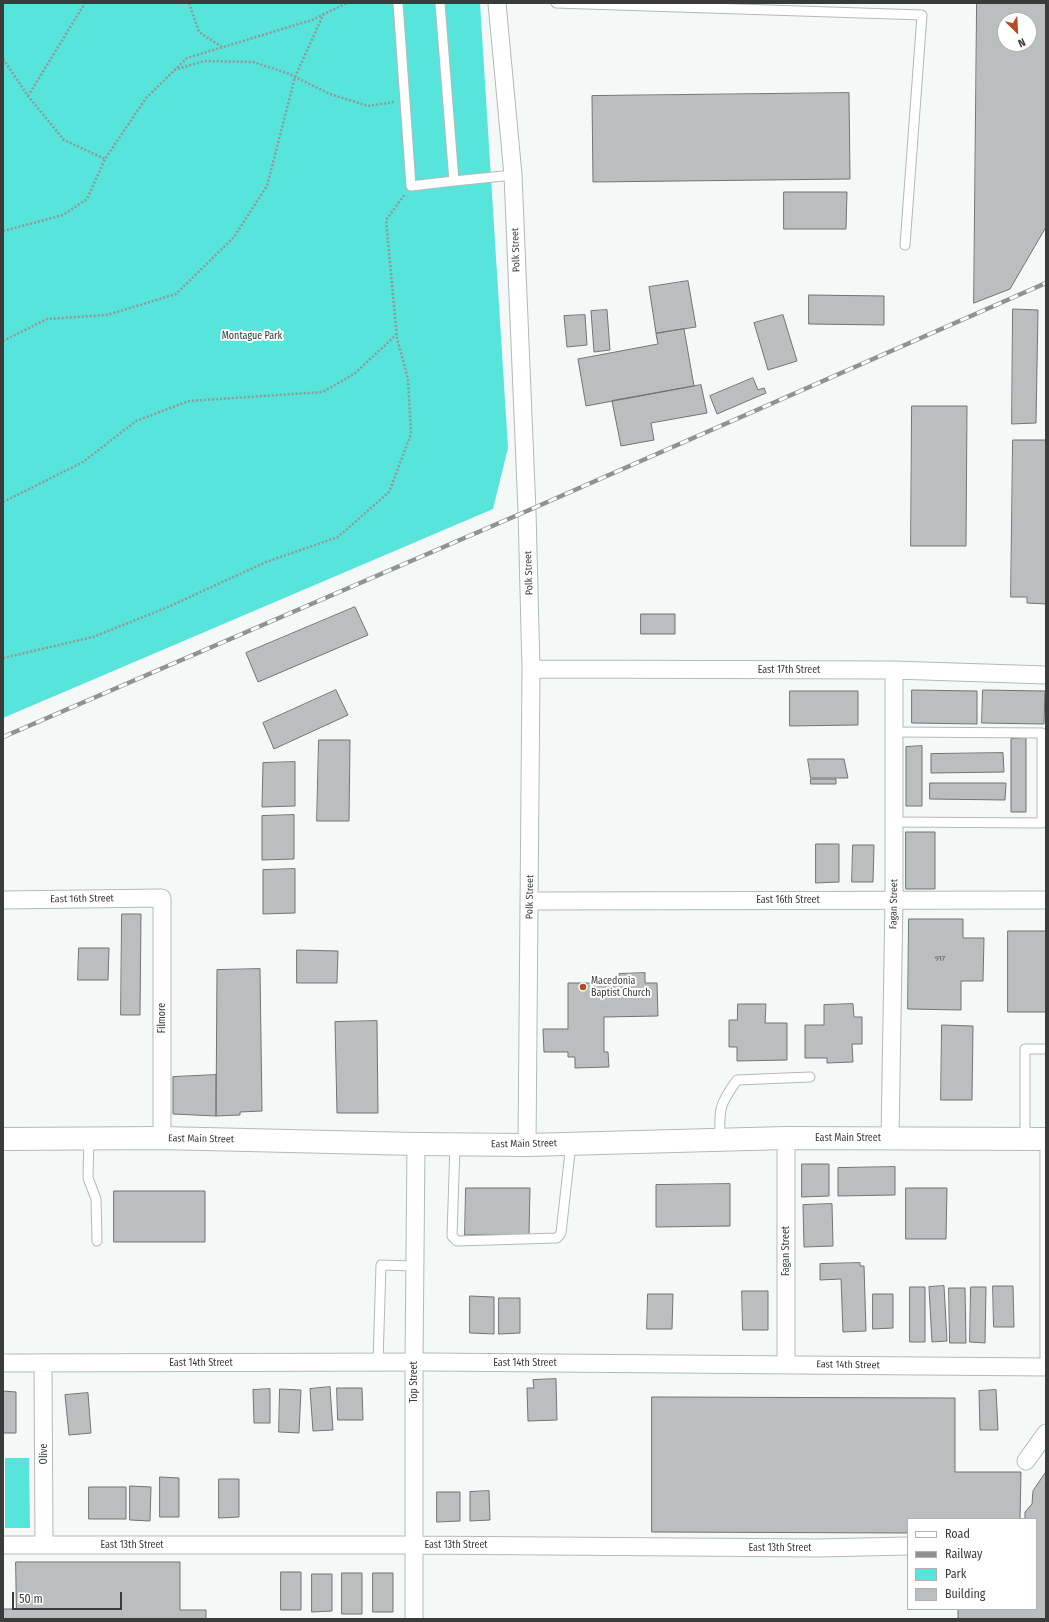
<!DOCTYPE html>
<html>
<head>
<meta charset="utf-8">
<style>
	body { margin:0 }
	#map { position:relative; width:1049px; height:1622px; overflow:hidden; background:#f4f9f8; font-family:"Fira Sans Condensed",sans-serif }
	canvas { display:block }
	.frame { position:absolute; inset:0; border:4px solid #3a3c3b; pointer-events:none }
	.legend { position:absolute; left:907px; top:1518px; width:130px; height:92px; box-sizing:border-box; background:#fff; border:1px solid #b0b1b1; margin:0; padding:5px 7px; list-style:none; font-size:12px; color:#3a3c3b }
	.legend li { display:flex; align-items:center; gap:8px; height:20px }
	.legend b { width:20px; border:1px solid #b0b1b1 }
	.north { position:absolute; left:997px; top:12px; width:40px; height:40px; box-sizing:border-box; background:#fff; border:1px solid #b0b1b1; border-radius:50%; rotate:156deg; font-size:11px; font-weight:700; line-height:16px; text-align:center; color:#3a3c3b }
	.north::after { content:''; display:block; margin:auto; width:14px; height:18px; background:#b24b26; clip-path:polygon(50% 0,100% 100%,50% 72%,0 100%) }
	.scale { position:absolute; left:12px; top:1592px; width:110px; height:18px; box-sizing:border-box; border:2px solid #3a3c3b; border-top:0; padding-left:5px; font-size:12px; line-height:14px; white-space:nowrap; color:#3a3c3b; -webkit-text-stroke:3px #fff; paint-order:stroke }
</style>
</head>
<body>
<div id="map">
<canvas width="1049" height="1622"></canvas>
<div class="frame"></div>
<ul class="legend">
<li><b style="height:5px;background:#fff"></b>Road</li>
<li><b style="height:5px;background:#8f9291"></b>Railway</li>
<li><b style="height:11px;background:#57e4db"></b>Park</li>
<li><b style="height:11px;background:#babebe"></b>Building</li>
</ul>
<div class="north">N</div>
<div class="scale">50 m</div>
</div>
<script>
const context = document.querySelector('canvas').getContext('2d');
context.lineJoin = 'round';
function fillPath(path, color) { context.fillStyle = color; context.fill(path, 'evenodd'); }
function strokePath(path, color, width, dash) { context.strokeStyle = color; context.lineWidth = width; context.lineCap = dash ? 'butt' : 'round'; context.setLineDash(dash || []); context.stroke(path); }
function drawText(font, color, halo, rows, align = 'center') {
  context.font = font + ' "Fira Sans Condensed",sans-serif'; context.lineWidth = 4; context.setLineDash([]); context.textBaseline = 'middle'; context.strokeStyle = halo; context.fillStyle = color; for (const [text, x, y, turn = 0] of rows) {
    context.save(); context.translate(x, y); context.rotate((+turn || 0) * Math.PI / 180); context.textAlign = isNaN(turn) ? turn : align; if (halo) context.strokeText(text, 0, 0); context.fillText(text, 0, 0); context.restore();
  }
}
const green = new Path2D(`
	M3,3H480L508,448L493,509L3,718Z
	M5,1458H29L30,1528H5Z`);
const building = new Path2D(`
	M977,3H1046V227L1010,289L974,303ZM1005,20H1029V44H1005Z
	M849,93L850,179L593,182L592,96Z
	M784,192H847L846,229H784Z
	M688,281L696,327L656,333L649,287Z
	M809,295L884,296V325L809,324Z
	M1013,309L1038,310L1036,423L1012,424Z
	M607,310L610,350L594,352L591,311Z
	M585,315L587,345L567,347L564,316Z
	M783,315L797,361L768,370L754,323Z
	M684,329L694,386L586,406L578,359L658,344L656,334Z
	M753,378L758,390L764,388L766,393L717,414L710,396Z
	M701,385L707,413L651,423L654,440L621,446L612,401Z
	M912,406H967L966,546H911Z
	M1013,440H1046V604L1027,603V597H1011Z
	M355,607L368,635L258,682L246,653Z
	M641,614H675V634H641Z
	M336,690L348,715L274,749L263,723Z
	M912,690L977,691V724L912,723Z
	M983,690L1045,691L1044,724L982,723Z
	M790,691H858V725L790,726Z
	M1026,738V812H1011V739Z
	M319,740H350L349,821H317Z
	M922,746V806H906V747Z
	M1003,753L1004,772L931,773V754Z
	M808,759H844L848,778H811Z
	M295,762V806L262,807L263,763Z
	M811,779H836V784H811Z
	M930,783H1006L1005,800L930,799Z
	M294,815V859L262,860V816Z
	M906,832H935V889H906Z
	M816,844H839V882L816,883Z
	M853,845H874L873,882H852Z
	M295,869V913L263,914V870Z
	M122,914H141L140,1015H121Z
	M909,919H963V938H984L983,981H961V1010L908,1009Z
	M1008,931H1046V1012H1008Z
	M79,948H109L108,980H78Z
	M297,950L338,951L337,983H297Z
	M260,969L262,1111L240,1112V1115L216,1116L217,970Z
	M645,973V983H657L658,1016L604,1017V1052H608L609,1067L575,1068V1057H568V1052H544L543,1029H568V983H619V974Z
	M738,1004H766L765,1023H787V1060L737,1061V1047H729V1020H737Z
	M853,1004L854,1017H862V1044H852L853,1062L827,1063V1058H805V1025H824V1005Z
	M377,1021L378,1113H337L335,1022Z
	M942,1025L973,1026L972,1100H941Z
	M216,1075V1116L173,1114V1077Z
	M802,1164H829V1196L802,1197Z
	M895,1167V1195L838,1196V1168Z
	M730,1184V1226L656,1227V1185Z
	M466,1188H530L529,1235H465Z
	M906,1188H947L946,1239H906Z
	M114,1191H205V1242H114Z
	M832,1204L833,1246L804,1247L803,1205Z
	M860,1263V1266H864L866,1331L843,1332L841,1279L820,1280V1264Z
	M944,1286L947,1341L932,1342L929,1287Z
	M993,1286H1013L1014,1327H994Z
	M910,1287H925V1342H910Z
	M971,1287H986L985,1343L970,1342Z
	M949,1288H965L966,1343H950Z
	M742,1291H768V1330H743Z
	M648,1294H673L672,1329H647Z
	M873,1294H893V1328L873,1329Z
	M470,1296L494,1297V1334L470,1333Z
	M499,1298H520V1333L499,1334Z
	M556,1379L557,1420L528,1421L527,1388H534L533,1380Z
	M330,1387L333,1430L313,1431L310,1389Z
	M337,1388H362L363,1420H338Z
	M270,1389V1423H254L253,1390Z
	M280,1389L301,1390L299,1433L279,1432Z
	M996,1390L998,1430H980L979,1391Z
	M3,1391L16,1392V1433H3Z
	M88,1393L91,1433L69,1435L65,1395Z
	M652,1397L955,1398V1472H1021L1020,1519H908V1533L652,1532Z
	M1046,1472V1619H958V1609H1036V1519H1025V1512L1032,1504L1033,1491Z
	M160,1477L179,1478V1517H160Z
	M219,1479H239V1517L219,1518Z
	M130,1486L151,1487L150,1521L130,1520Z
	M89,1487H126V1519H89Z
	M489,1491L490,1520L470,1521V1492Z
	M437,1492H460V1521L437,1522Z
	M16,1562H180V1610H206V1619H3V1609H16Z
	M281,1572H301V1610H281Z
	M342,1573H362V1614H342Z
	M373,1573H393V1612H373Z
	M312,1574H332V1611L312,1612Z`);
const path = new Path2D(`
	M189,3L199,32L222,47
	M3,59L28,96L64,140L105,159
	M174,70L204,61L253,62L287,73L330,94L368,106L394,102
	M28,96L85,3
	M3,231L63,215L87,199L105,159L146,98L187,58L312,20L347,3
	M3,341L47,319L107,315L176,294L234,237L267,186L295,77L324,13
	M3,502L83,462L136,421L189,401L323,392L354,374L396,335
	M3,658L93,637L168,607L266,562L338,537L389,492L411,434L408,379L397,338L386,220L405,194`);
const service = new Path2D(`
	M398,3L411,186L454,181
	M440,3L454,181L513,175
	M556,3L922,15L905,245
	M894,732L1042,733V823L894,822
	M89,1138L88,1178L96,1199L97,1241
	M720,1139C719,1109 719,1105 737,1080L810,1077
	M1025,1139V1049H1046
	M455,1144L452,1236L457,1241L557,1238L561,1233L571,1143
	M378,1362L381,1265L415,1266
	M1045,1367V1139`);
const minor = new Path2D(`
	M497,3L513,175L527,511L531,669L527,1145
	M531,669L894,670L1046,675
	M3,900L162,898V1138
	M530,901L1046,900
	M786,1138V1365
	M890,1138L894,900V670
	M3,1363L428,1362L1046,1367
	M43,1364L44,1545
	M1026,1461L1046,1433
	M3,1545H413L818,1548L908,1546
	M414,1619V1362L416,1144`);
const primary = new Path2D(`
	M3,1139L162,1138L416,1144L527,1145L786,1138L1046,1139`);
const rail = new Path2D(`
	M3,737L527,511L1046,283`);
const markers = [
	[583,987,4,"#b24b26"]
];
const numberNames = [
	["917",940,959]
];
const streetNames = [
	["Polk Street",516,250,-92],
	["Polk Street",529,573,-92],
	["East 17th Street",789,670],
	["Polk Street",530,897,-89],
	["East 16th Street",82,899,-1],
	["East 16th Street",788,900],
	["Fagan Street",894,904,-89],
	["Filmore",162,1018,-90],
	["East Main Street",848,1138],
	["East Main Street",201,1139,1],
	["East Main Street",524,1144,-1],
	["Fagan Street",786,1251,-90],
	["East 14th Street",201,1363],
	["East 14th Street",525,1363],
	["East 14th Street",848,1365,1],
	["Top Street",414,1382,-90],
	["Olive",44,1454,-90],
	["East 13th Street",132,1545],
	["East 13th Street",456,1545],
	["East 13th Street",780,1548]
];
const parkNames = [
	["Montague Park",252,336]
];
const poiNames = [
	["Macedonia",591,981],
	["Baptist Church",591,993]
];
fillPath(green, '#57e4db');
fillPath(building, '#babebe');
strokePath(building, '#707473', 1);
strokePath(service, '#b4b9b8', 11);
strokePath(minor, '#b4b9b8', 19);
strokePath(primary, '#b4b9b8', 24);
strokePath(path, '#939796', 2.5, [2, 2]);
strokePath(service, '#fff', 9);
strokePath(minor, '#fff', 17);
strokePath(primary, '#fff', 22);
strokePath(rail, '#8f9291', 4.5);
strokePath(rail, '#fff', 3, [9]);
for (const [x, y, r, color] of markers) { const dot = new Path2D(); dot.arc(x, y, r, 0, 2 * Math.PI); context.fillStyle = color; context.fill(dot); strokePath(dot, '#fff', 1.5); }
drawText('8px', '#5a5c5c', null, numberNames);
drawText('10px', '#3a3c3b', '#fff', streetNames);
drawText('10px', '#1d3533', '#fff', parkNames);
drawText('10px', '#3a3c3b', '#fff', poiNames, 'left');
</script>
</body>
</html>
